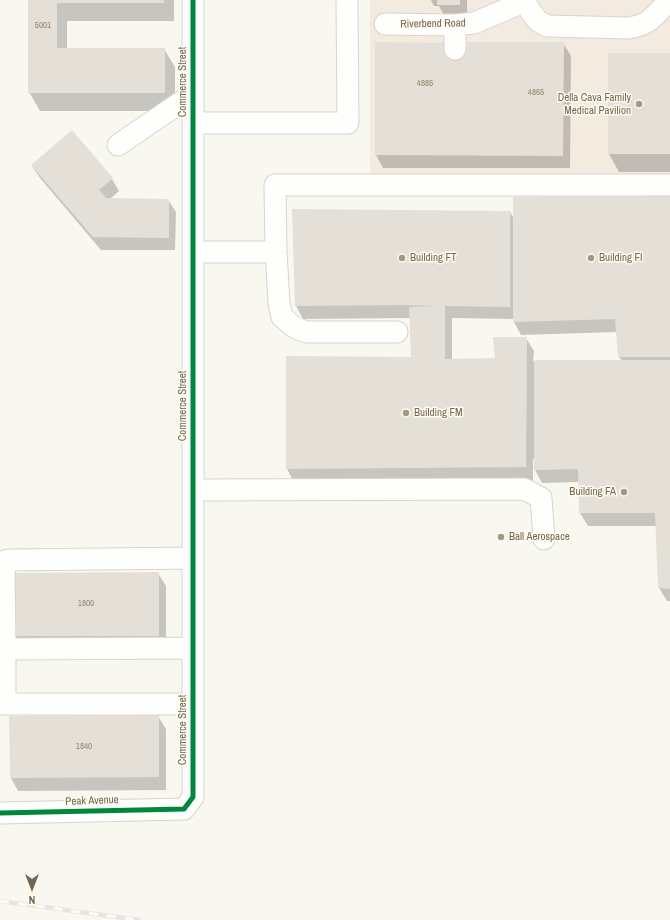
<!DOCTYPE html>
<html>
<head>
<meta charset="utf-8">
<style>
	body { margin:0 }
	#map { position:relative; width:670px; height:920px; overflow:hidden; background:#f8f7f0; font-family:"Archivo Narrow",sans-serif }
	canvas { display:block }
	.north { position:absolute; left:12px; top:868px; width:40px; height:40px; -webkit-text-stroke:3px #fefcf2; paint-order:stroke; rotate:180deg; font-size:11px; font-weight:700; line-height:16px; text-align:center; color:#77654f }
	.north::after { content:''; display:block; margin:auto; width:14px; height:18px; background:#77654f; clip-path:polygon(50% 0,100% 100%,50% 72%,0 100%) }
</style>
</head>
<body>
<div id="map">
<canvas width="670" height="920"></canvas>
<div class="north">N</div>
</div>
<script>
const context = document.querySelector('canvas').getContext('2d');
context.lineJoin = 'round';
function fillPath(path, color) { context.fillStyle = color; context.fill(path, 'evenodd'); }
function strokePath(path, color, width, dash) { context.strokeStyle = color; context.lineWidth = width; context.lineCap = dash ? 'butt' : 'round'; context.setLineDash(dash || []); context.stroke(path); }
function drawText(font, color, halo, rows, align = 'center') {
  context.font = font + ' "Archivo Narrow",sans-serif'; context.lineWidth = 3; context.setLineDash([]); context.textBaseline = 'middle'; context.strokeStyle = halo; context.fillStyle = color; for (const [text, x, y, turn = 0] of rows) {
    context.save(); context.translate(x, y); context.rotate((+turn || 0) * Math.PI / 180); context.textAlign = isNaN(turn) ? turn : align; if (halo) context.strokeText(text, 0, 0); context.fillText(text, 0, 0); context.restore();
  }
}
const commercial = new Path2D(`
	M370,0H670V177L370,176Z`);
const shadow = new Path2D(`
	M29,0H174V21H67V49H164L175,67V111H40L29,92Z
	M431,0H467V17H445L439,6H434Z
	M563,43L571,56L570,168H383L376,155L468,50Z
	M670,54V172H619L609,154Z
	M32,166L112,179L119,191L110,199L168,200L176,212L175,250H101L40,178Z
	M670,197V601H667L659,588L657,526H588L580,513L579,482L542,483L535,470V459H533V480L294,482L287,469L412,358L411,318L303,319L296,306L293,210L510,212L514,219ZM452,318L514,319V322L521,335L617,332L619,357L622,361H533L534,351L526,338L496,359L452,360Z
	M158,573L166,586V648L21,649L13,636Z
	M158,716L166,729V790L18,791L11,778Z`);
const building = new Path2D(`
	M28,0H164V3H57V48H165V93H28Z
	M437,0H460V5H437Z
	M375,42L445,43V49H467V42H564L563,156L375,155Z
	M608,53H670V154H608Z
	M72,130L113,178L99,190L106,198L169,199V238L93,237L31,165Z
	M670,196V357H618L615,319L513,322V197Z
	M292,209L510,211V307L445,306V359L495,358L493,337H527L526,467L286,469V356L411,357L409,307L438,306L402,305L295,306Z
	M534,360H670V589L658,588L655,513H579L578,469L534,470Z
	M159,572V636H12V573Z
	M159,715V777L10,778L9,716Z`);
const minor = new Path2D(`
	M524,0L531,12L538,21L547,26L628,28C647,25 651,20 664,6
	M385,24L455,25L474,23L514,6L523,0
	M455,25V49
	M193,123H348L347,0
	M118,145L193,94
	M193,252H276
	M397,332H306L294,327L282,317L279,303L276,252L275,185H670
	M193,490L524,489L541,498L544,539
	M193,558L8,560L5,561L4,564L5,649L193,648
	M5,649V704
	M0,704H193
	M0,813L184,809L193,797V0`);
const rail = new Path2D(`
	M0,901L139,920`);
const cycleway = new Path2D(`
	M0,813L184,809L193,797V0`);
const markers = [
	[639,104,4,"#a49887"],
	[402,258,4,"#a49887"],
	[591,258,4,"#a49887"],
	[406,413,4,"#a49887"],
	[624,492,4,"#a49887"],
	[501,537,4,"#a49887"]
];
const numberNames = [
	["5001",43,26],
	["4885",425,84],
	["4865",536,93],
	["1800",86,604],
	["1840",84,747]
];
const streetNames = [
	["Riverbend Road",433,24,-1],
	["Commerce Street",183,82,-90],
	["Commerce Street",183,406,-90],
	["Commerce Street",183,730,-90],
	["Peak Avenue",92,801,-2]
];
const poiNames = [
	["Della Cava Family",631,98,"right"],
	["Medical Pavilion",631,111,"right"],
	["Building FT",410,258],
	["Building FI",599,258],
	["Building FM",414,413],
	["Building FA",616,492,"right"],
	["Ball Aerospace",509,537]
];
fillPath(commercial, '#f3eae0');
fillPath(shadow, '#0003');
fillPath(building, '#e5e0d7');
strokePath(minor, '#d8d4cd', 23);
strokePath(minor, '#fefefd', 21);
strokePath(rail, '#e7e4e7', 4.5);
strokePath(rail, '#fefcf2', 3, [9]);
strokePath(cycleway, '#00873e', 5);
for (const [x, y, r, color] of markers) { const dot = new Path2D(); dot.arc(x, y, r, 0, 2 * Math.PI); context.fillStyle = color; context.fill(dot); strokePath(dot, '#fefcf2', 1.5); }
drawText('9px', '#948673', null, numberNames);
drawText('11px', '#77654f', '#fefcf2', streetNames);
drawText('11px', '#77654f', '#fefcf2', poiNames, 'left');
</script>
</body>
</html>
